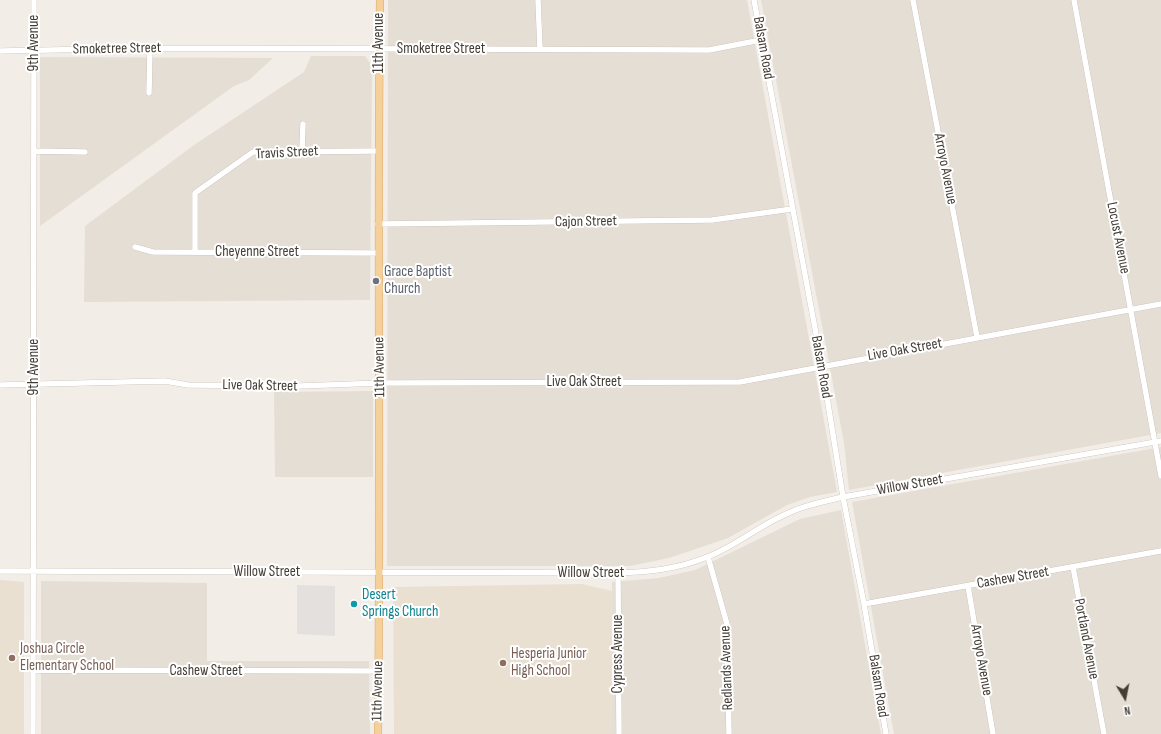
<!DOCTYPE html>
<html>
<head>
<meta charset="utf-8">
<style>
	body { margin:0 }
	#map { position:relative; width:1161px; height:734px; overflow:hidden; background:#f2ede7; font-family:"Sofia Sans Condensed",sans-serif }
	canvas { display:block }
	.north { position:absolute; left:1105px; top:678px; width:40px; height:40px; -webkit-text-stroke:3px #fff; paint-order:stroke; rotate:170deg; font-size:11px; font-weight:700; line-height:16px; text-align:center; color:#443d36 }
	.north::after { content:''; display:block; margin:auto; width:14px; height:18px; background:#443d36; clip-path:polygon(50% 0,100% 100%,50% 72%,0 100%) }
</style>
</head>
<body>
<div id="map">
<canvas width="1161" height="734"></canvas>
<div class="north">N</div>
</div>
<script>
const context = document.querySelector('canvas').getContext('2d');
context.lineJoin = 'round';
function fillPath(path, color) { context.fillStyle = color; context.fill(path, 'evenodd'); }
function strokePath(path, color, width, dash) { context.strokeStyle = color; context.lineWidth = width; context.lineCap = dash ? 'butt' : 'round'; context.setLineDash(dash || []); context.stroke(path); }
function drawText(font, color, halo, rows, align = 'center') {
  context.font = font + ' "Sofia Sans Condensed",sans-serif'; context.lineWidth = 4; context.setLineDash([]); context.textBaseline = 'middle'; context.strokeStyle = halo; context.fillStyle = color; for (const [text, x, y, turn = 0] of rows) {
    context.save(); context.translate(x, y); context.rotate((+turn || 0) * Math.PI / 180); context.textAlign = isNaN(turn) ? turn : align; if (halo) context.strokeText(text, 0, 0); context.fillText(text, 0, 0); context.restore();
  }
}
const residential = new Path2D(`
	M388,0H747L837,492L810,497L787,505L728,538L669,558L630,566H387Z
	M761,0H1161V433L849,490L844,443Z
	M311,56H365L372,66L370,300L84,302L85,226L194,145L304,72Z
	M40,57L273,58L249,80L234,86L40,226Z
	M373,391V477H275L274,392Z
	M1161,447V734H894L852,502Z
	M841,510L881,734H611L612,582L659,578L695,570L800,519Z
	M41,581L207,583V661H369L370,734H41Z`);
const education = new Path2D(`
	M0,580L24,582V734H0Z
	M582,584L612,591L611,734H394L393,587Z`);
const parking = new Path2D(`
	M297,585L335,586V636L297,634Z`);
const minor = new Path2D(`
	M538,0L540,49
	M754,0L822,366L843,497L864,604L886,734
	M913,0L977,337
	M1074,0L1161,476
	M0,51L150,48L709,50L761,40
	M149,93L150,48
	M34,151L85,152
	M302,151L303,124
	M378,224L712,220L792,209
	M135,247L153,252L378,253
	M195,252V193L253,152L379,151
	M0,385L165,381L188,385L299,386L380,383L740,382L1161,304
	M708,557L727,624L729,734
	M1073,567L1104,734
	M0,571L618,573C649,572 678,569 707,557C734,547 756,528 782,516C801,506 822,502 843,497L1161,441
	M618,573L619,734
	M968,586L993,734
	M864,604L1161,551
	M33,670L379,671
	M33,734L34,0`);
const major = new Path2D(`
	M378,734C381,489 377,245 380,0`);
const markers = [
	[376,281,4,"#6b7280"],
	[354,604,4,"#0f9aa8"],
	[12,658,4,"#8d6e63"],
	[503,663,4,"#8d6e63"]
];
const streetNames = [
	["9th Avenue",34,43,-90],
	["11th Avenue",379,43,-90],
	["Balsam Road",763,48,80],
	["Smoketree Street",117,49,-1],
	["Smoketree Street",441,49],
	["Travis Street",287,153,-3],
	["Arroyo Avenue",945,169,79],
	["Cajon Street",586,222,-1],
	["Locust Avenue",1118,238,79],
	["Cheyenne Street",257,252],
	["Live Oak Street",905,350,-10],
	["9th Avenue",34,367,-90],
	["11th Avenue",380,367,-91],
	["Balsam Road",821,367,80],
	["Live Oak Street",584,382],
	["Live Oak Street",260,386,1],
	["Willow Street",910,485,-10],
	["Willow Street",267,572],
	["Willow Street",591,573],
	["Cashew Street",1013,578,-10],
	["Portland Avenue",1086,639,79],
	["Cypress Avenue",618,654,-90],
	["Arroyo Avenue",981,660,80],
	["Redlands Avenue",727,668,-92],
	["Cashew Street",206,671],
	["Balsam Road",878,686,81],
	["11th Avenue",378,691,-89]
];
const worshipNames = [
	["Grace Baptist",384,272],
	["Church",384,289]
];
const cultureNames = [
	["Desert",362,595],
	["Springs Church",362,612]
];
const educationNames = [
	["Joshua Circle",20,649],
	["Elementary School",20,666],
	["Hesperia Junior",511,654],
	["High School",511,671]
];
fillPath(residential, '#e5ded5');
fillPath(education, '#eae0d1');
fillPath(parking, '#e3e0de');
strokePath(minor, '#bdb3aa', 6);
strokePath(major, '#daaa6c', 8);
strokePath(minor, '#fff', 5.5);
strokePath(major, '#f6d09b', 7);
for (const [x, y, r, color] of markers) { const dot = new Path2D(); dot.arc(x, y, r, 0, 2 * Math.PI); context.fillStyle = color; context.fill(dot); strokePath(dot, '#fff', 1.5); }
drawText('15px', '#443d36', '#fff', streetNames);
drawText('15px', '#5b616d', '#fff', worshipNames, 'left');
drawText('15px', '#0d838f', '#fff', cultureNames, 'left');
drawText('15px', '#785e54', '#fff', educationNames, 'left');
</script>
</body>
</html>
